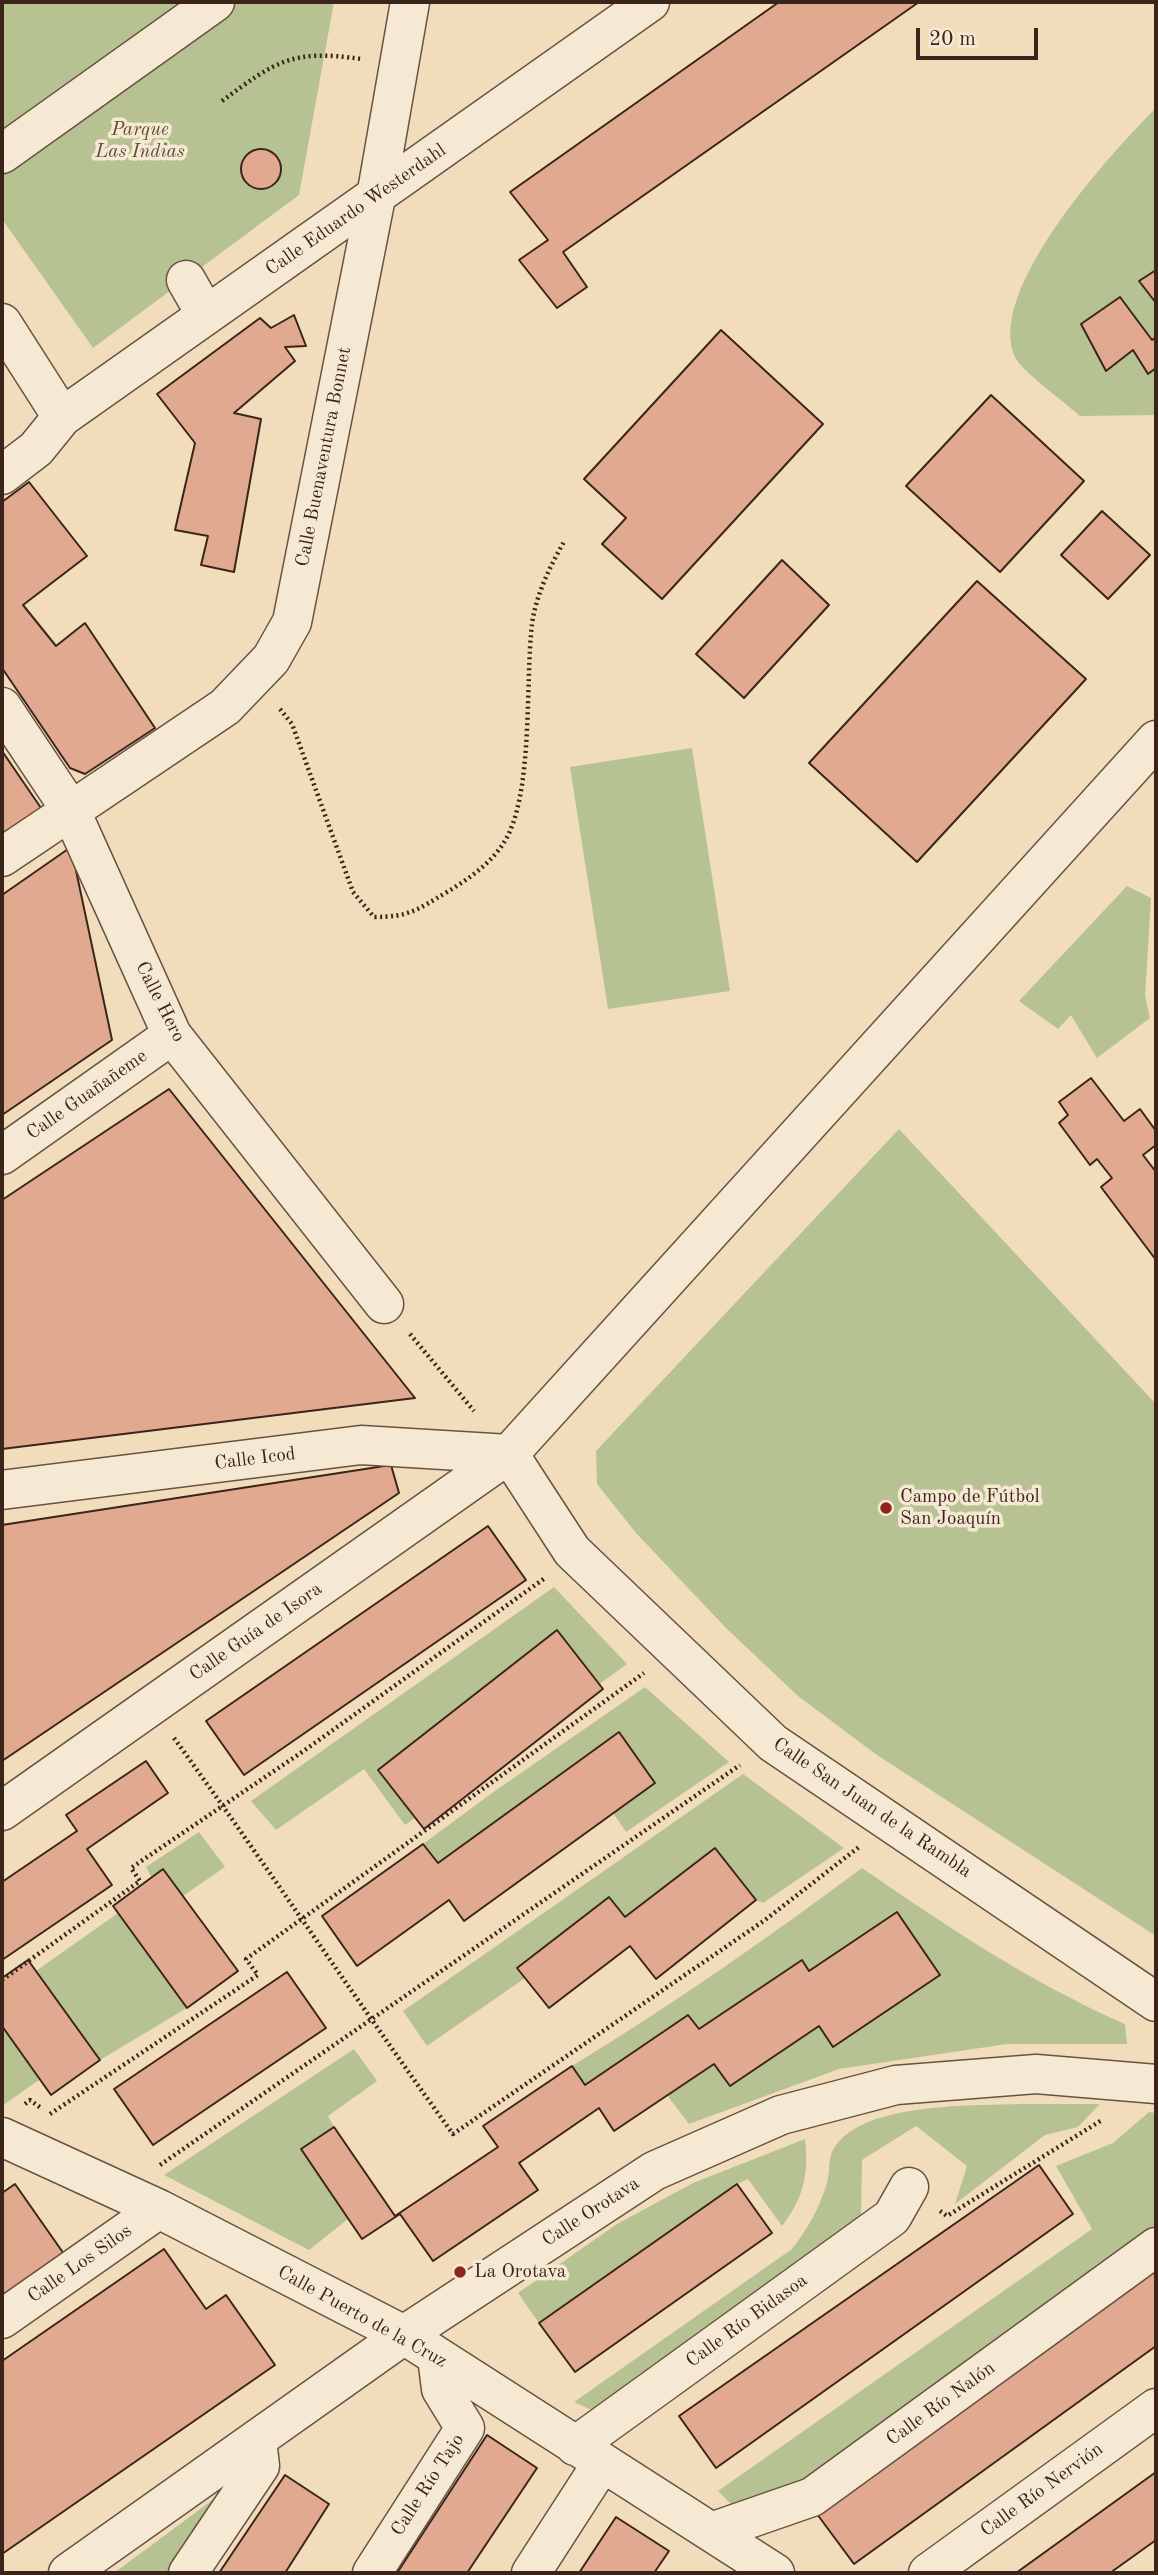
<!DOCTYPE html>
<html>
<head>
<meta charset="utf-8">
<style>
	body { margin:0 }
	#map { position:relative; width:1158px; height:2575px; overflow:hidden; background:#f1ddbb; font-family:"Old Standard TT",serif }
	canvas { display:block }
	.frame { position:absolute; inset:0; border:4px solid #3b241a; pointer-events:none }
	.scale { position:absolute; left:916px; top:28px; width:122px; height:32px; box-sizing:border-box; border:4px solid #3b241a; border-top:0; padding-left:9px; font-size:21px; line-height:24px; white-space:nowrap; color:#3b241a; -webkit-text-stroke:5px #f6e9d3; paint-order:stroke }
</style>
</head>
<body>
<div id="map">
<canvas width="1158" height="2575"></canvas>
<div class="frame"></div>
<div class="scale">20 m</div>
</div>
<script>
const context = document.querySelector('canvas').getContext('2d');
context.lineJoin = 'round';
function fillPath(path, color) { context.fillStyle = color; context.fill(path, 'evenodd'); }
function strokePath(path, color, width, dash) { context.strokeStyle = color; context.lineWidth = width; context.lineCap = dash ? 'butt' : 'round'; context.setLineDash(dash || []); context.stroke(path); }
function drawText(font, color, halo, rows, align = 'center') {
  context.font = font + ' "Old Standard TT",serif'; context.lineWidth = 7; context.setLineDash([]); context.textBaseline = 'middle'; context.strokeStyle = halo; context.fillStyle = color; for (const [text, x, y, turn = 0] of rows) {
    context.save(); context.translate(x, y); context.rotate((+turn || 0) * Math.PI / 180); context.textAlign = isNaN(turn) ? turn : align; if (halo) context.strokeText(text, 0, 0); context.fillText(text, 0, 0); context.restore();
  }
}
const green = new Path2D(`
	M2,2H334L299,195L93,348L2,219Z
	M1156,108V415L1080,416C1067,404 1023,372 1016,359C982,293 1112,152 1156,108Z
	M692,748L730,991L608,1009L570,767Z
	M1127,886L1151,898L1145,996L1150,1018L1097,1058L1071,1015L1058,1029L1019,1001Z
	M899,1129L1156,1404V1936L877,1755L798,1696L726,1628L636,1533L597,1484L596,1451Z
	M554,1587L627,1664L405,1825L364,1769L276,1830L251,1801Z
	M645,1687L729,1762L626,1832L613,1813L655,1783L618,1732L438,1863L423,1844L492,1793Z
	M743,1774L844,1848L763,1903L756,1900L715,1848L625,1917L609,1897L518,1969L525,1978L427,2046L403,2011Z
	M199,1832L225,1867L183,1896L152,1878L146,1867Z
	M862,1868C946,1926 1031,1983 1125,2024L1127,2044H1007L839,2069L689,2124L667,2095L714,2064L730,2086L819,2026L833,2047L939,1975L809,1971L801,1960L699,2029L688,2015L585,2085L572,2066C672,2005 768,1938 862,1868Z
	M118,1913L187,2008L100,2060L36,1971Z
	M2,2026L39,2080L2,2106Z
	M354,2049L377,2081L328,2116L334,2127L302,2149L348,2219L309,2250L164,2175Z
	M1018,2104H1100L1078,2127L1045,2135L955,2204L967,2166L916,2126L862,2160L861,2217L594,2411L574,2402L792,2249C808,2228 819,2209 827,2183C830,2173 828,2161 832,2152C856,2102 971,2106 1018,2104Z
	M1149,2112L1156,2113V2238L808,2490L734,2507L718,2491L1092,2229L1056,2166L1113,2143Z
	M805,2139C809,2174 804,2197 782,2226L748,2179L737,2184L539,2323L518,2293L617,2224L693,2183Z
	M230,2487L187,2573H114Z`);
const building = new Path2D(`
	M779,2H919L563,252L587,287L557,308L519,260L548,240L510,192Z
	M241 169a20 20 0 1 1 40 0a20 20 0 1 1-40 0Z
	M1156,270V303L1139,281Z
	M1120,297L1152,340L1156,337V368L1148,374L1133,350L1106,371L1081,324Z
	M294,315L306,346L285,347L295,361L234,413L261,419L234,572L201,565L208,536L175,530L195,443L157,394L260,318L271,328Z
	M721,330L823,424L662,599L602,544L626,518L584,479Z
	M991,395L1084,481L1000,572L906,486Z
	M29,482L87,556L23,605L56,646L85,623L155,728L85,774L70,768L2,668V502Z
	M1102,511L1150,555L1108,599L1061,555Z
	M782,560L829,605L744,698L696,654Z
	M977,581L1086,679L917,862L809,763Z
	M2,751L41,808L2,834Z
	M71,847L112,1040L2,1115V895Z
	M1091,1078L1124,1121L1140,1109L1156,1131V1145L1143,1155L1156,1172V1260L1101,1187L1112,1178L1097,1159L1090,1165L1059,1123L1068,1115L1059,1102Z
	M169,1089L415,1398L2,1449V1200Z
	M391,1465L399,1493L2,1761V1525Z
	M488,1526L526,1580L244,1775L206,1721Z
	M557,1630L603,1689L424,1829L378,1770Z
	M619,1732L655,1783L464,1921L449,1900L357,1966L322,1916L423,1844L438,1863Z
	M146,1761L168,1793L87,1849L112,1885L2,1960V1882L77,1831L66,1815Z
	M715,1848L756,1900L656,1979L630,1946L549,2008L517,1968L609,1897L625,1917Z
	M163,1869L238,1971L187,2008L113,1906Z
	M897,1912L940,1975L833,2047L819,2026L730,2086L714,2064L614,2131L599,2108L519,2163L538,2190L433,2261L400,2214L362,2239L301,2149L334,2127L395,2216L498,2147L483,2126L572,2066L585,2085L688,2015L699,2029L802,1960L809,1971Z
	M28,1960L100,2060L51,2095L2,2026V1978Z
	M287,1972L326,2028L153,2145L114,2089Z
	M1039,2165L1073,2214L716,2468L679,2416Z
	M15,2184L64,2254L2,2298V2193Z
	M737,2184L772,2233L575,2372L539,2323Z
	M164,2249L206,2309L226,2295L275,2365L2,2554V2361Z
	M1156,2269V2346L854,2564L817,2514Z
	M487,2435L537,2468L467,2573H397Z
	M1156,2472V2540L1110,2573H1016Z
	M285,2475L329,2504L285,2573H219Z
	M616,2517L669,2551L654,2573H579Z`);
const path = new Path2D(`
	M222,101C276,61 292,49 361,59
	M280,709L292,724L353,892L374,917C409,917 417,910 447,892C467,880 489,865 503,844C534,798 525,682 532,624C536,595 550,566 565,540
	M410,1334L474,1411
	M174,1738C269,1869 358,2003 453,2134L765,1920L859,1847
	M2,1980L140,1881L131,1868L305,1750L545,1578
	M25,2104L30,2100L41,2108
	M50,2114L258,1975L246,1959L644,1673
	M160,2165L740,1765
	M940,2211L947,2216L1102,2120`);
const minor = new Path2D(`
	M2,154L215,2
	M186,280L206,315
	M2,323L62,417
	M2,475L36,449L62,417L650,2
	M2,707L70,809L172,1035L384,1304
	M2,857L225,707L271,659L292,622L376,197L410,2
	M2,1155L172,1035
	M509,1454L572,1551L773,1743L1156,2002
	M2,1490L361,1445L509,1454
	M2,1811L509,1454L1156,740
	M2,2137L159,2209L404,2335L775,2573
	M2,2319L159,2209
	M575,2446L892,2217L909,2187
	M711,2532L812,2497L1156,2247
	M68,2573L404,2335L654,2171L781,2115L896,2085L1036,2074L1156,2084
	M188,2573L260,2466L257,2439
	M372,2573L465,2428L441,2389L437,2357
	M531,2573L602,2463
	M928,2573L1156,2408`);
const markers = [
	[886,1508,7,"#8f2418"],
	[460,2272,7,"#8f2418"]
];
const parkNames = [
	["Parque",140,130],
	["Las Indias",140,152]
];
const streetNames = [
	["Calle Eduardo Westerdahl",356,210,-35],
	["Calle Buenaventura Bonnet",324,457,-79],
	["Calle Hero",160,1002,63],
	["Calle Guañañeme",87,1095,-35],
	["Calle Icod",255,1459,-7],
	["Calle Guía de Isora",256,1632,-35],
	["Calle San Juan de la Rambla",872,1808,34],
	["Calle Orotava",591,2212,-33],
	["Calle Los Silos",80,2264,-35],
	["Calle Puerto de la Cruz",362,2317,29],
	["Calle Río Bidasoa",747,2321,-36],
	["Calle Río Nalón",941,2404,-36],
	["Calle Río Tajo",428,2485,-57],
	["Calle Río Nervión",1042,2490,-36]
];
const poiNames = [
	["Campo de Fútbol",900,1497],
	["San Joaquín",900,1519],
	["La Orotava",474,2272]
];
fillPath(green, '#b7c292');
fillPath(building, '#e1aa90');
strokePath(building, '#3b241a', 2);
strokePath(minor, '#685242', 41);
strokePath(path, '#3b241a', 4.5, [2, 3.5]);
strokePath(minor, '#f6e9d3', 38);
for (const [x, y, r, color] of markers) { const dot = new Path2D(); dot.arc(x, y, r, 0, 2 * Math.PI); context.fillStyle = color; context.fill(dot); strokePath(dot, '#f6e9d3', 2.5); }
drawText('italic 19px', '#5a4c38', '#f6e9d3', parkNames);
drawText('19px', '#3b241a', '#f6e9d3', streetNames);
drawText('19px', '#3b241a', '#f6e9d3', poiNames, 'left');
</script>
</body>
</html>
